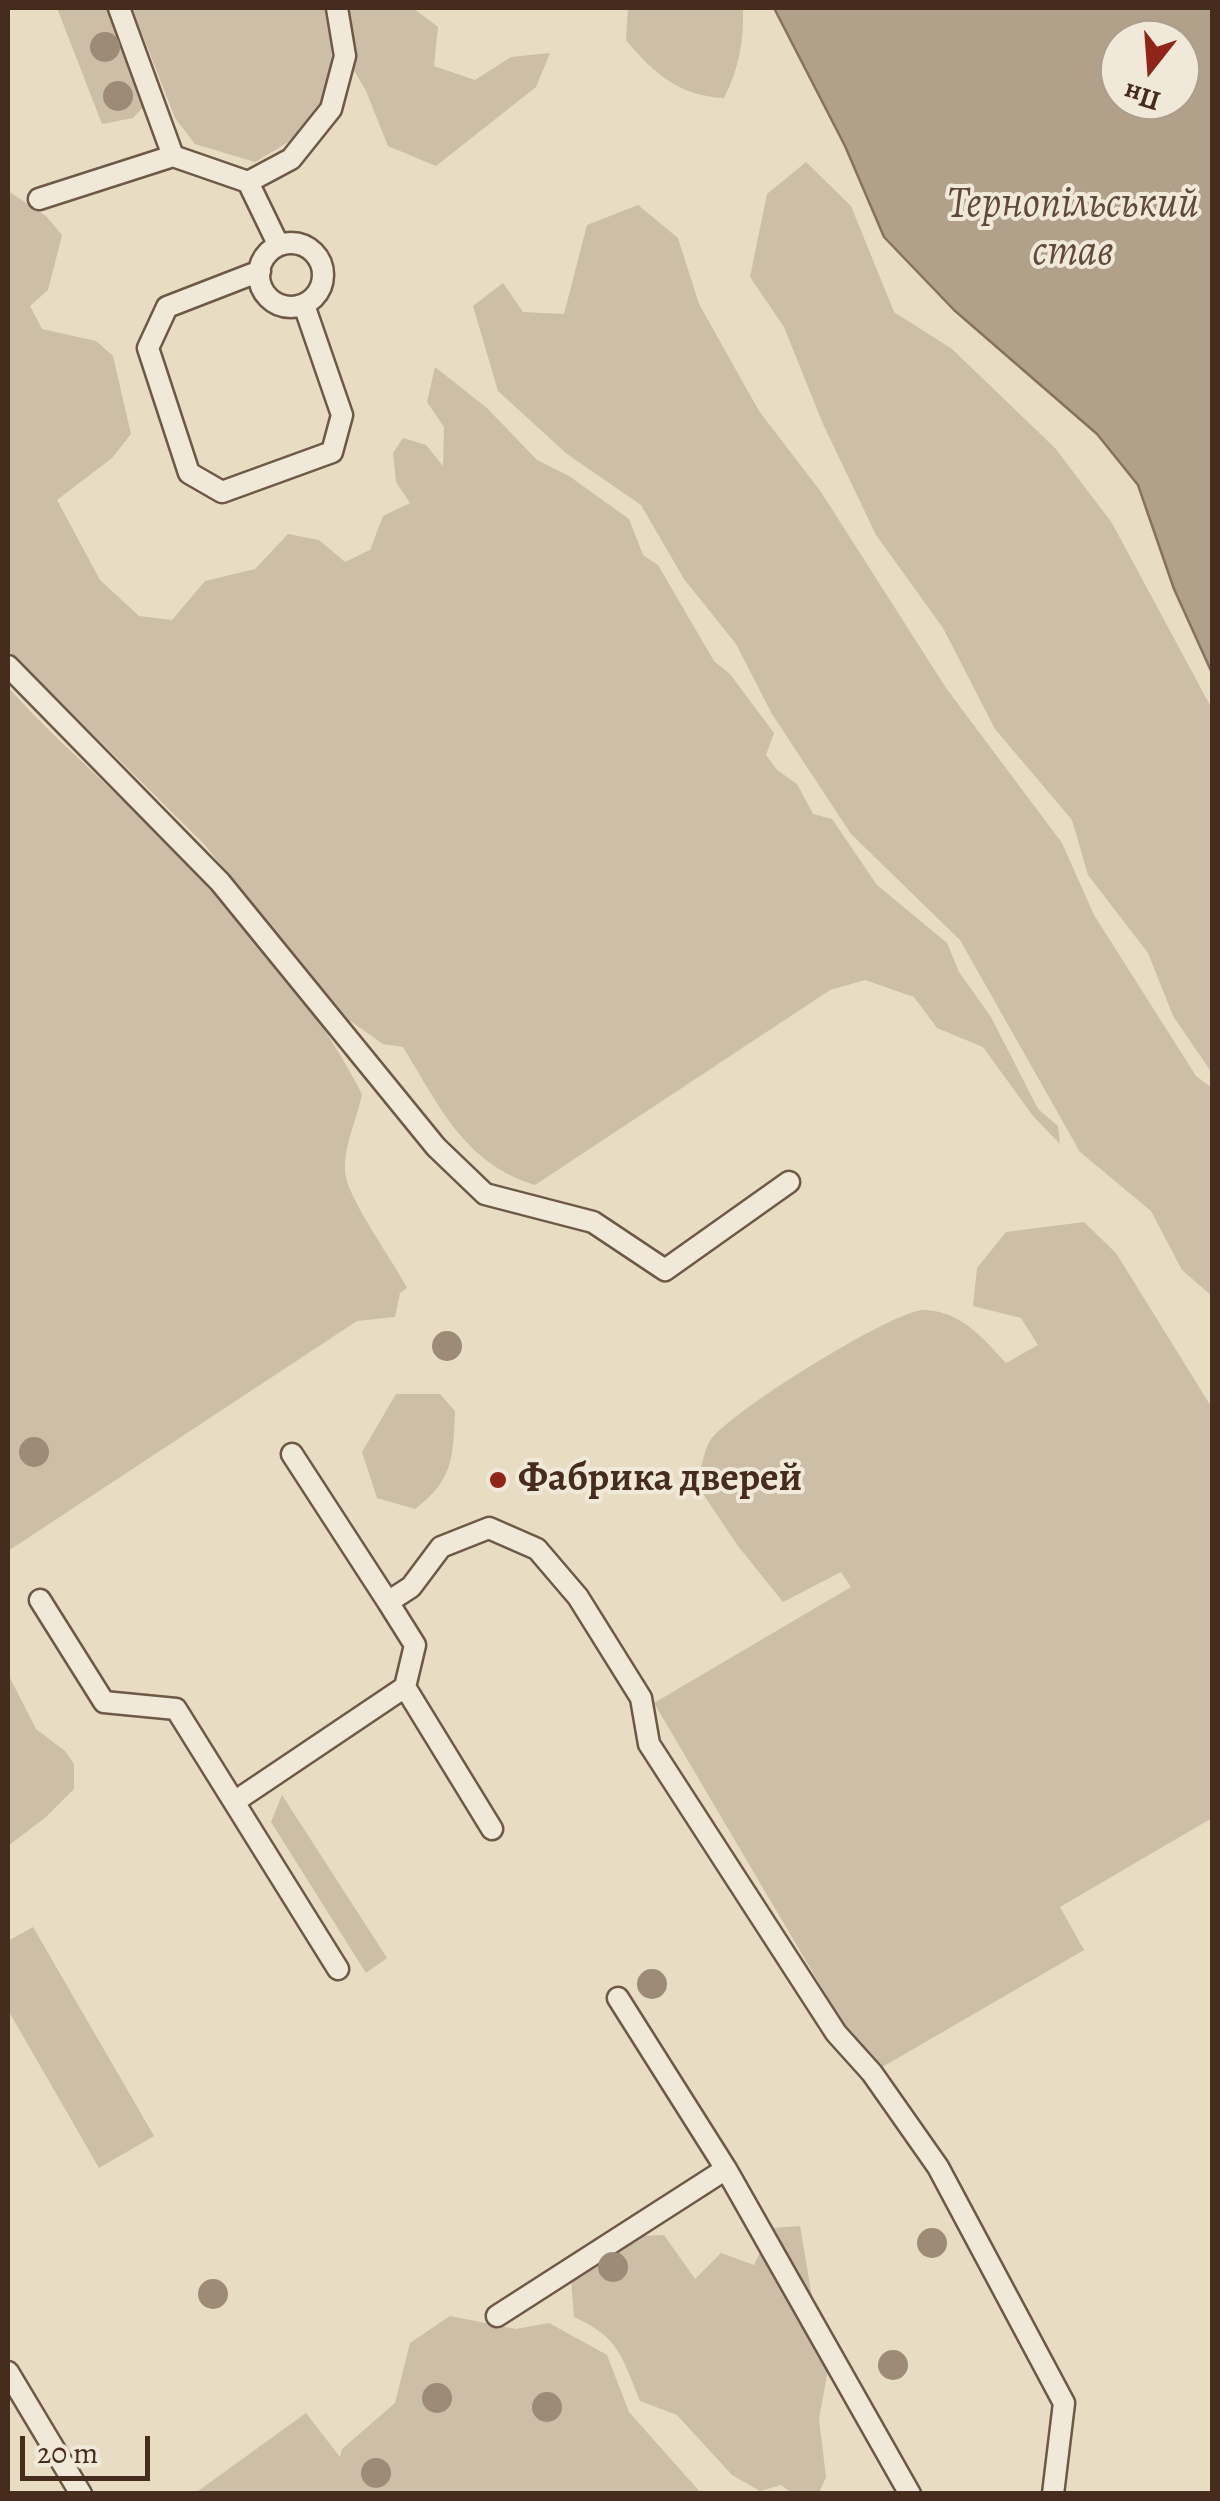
<!DOCTYPE html>
<html>
<head>
<meta charset="utf-8">
<style>
	body { margin:0 }
	#map { position:relative; width:1220px; height:2501px; overflow:hidden; background:#e8dcc3; font-family:Alegreya,serif }
	canvas { display:block }
	.frame { position:absolute; inset:0; border:10px solid #452c1c; pointer-events:none }
	.north { position:absolute; left:1100px; top:20px; width:100px; height:100px; box-sizing:border-box; background:#f0e8d8; border:2px solid #ac9d8d; border-radius:50%; rotate:197deg; font-size:28px; font-weight:700; line-height:40px; text-align:center; color:#452c1c }
	.north::after { content:''; display:block; margin:auto; width:35px; height:45px; background:#8f2418; clip-path:polygon(50% 0,100% 100%,50% 72%,0 100%) }
	.scale { position:absolute; left:20px; top:2436px; width:130px; height:45px; box-sizing:border-box; border:5px solid #452c1c; border-top:0; padding-left:12px; font-size:30px; line-height:35px; white-space:nowrap; color:#452c1c; -webkit-text-stroke:8px #f0e8d8; paint-order:stroke }
</style>
</head>
<body>
<div id="map">
<canvas width="1220" height="2501"></canvas>
<div class="frame"></div>
<div class="north">Пн</div>
<div class="scale">20 m</div>
</div>
<script>
const context = document.querySelector('canvas').getContext('2d');
context.lineJoin = 'round';
function fillPath(path, color) { context.fillStyle = color; context.fill(path, 'evenodd'); }
function strokePath(path, color, width, dash) { context.strokeStyle = color; context.lineWidth = width; context.lineCap = dash ? 'butt' : 'round'; context.setLineDash(dash || []); context.stroke(path); }
function drawText(font, color, halo, rows, align = 'center') {
  context.font = font + ' Alegreya,serif'; context.lineWidth = 8; context.setLineDash([]); context.textBaseline = 'middle'; context.strokeStyle = halo; context.fillStyle = color; for (const [text, x, y, turn = 0] of rows) {
    context.save(); context.translate(x, y); context.rotate((+turn || 0) * Math.PI / 180); context.textAlign = isNaN(turn) ? turn : align; if (halo) context.strokeText(text, 0, 0); context.fillText(text, 0, 0); context.restore();
  }
}
const green = new Path2D(`
	M57,8H107L145,105L133,118L102,124Z
	M132,8H413L438,27L434,66L475,80L511,57L550,53L536,87L436,166L388,146L366,91L331,31C334,109 322,124 255,162L195,144L175,118Z
	M628,8H743C744,40 739,69 724,98C680,96 654,74 626,40Z
	M806,162L851,206L894,312L952,349L1055,448L1112,523L1212,709V1073L1173,1016L1148,953L1088,875L1072,820L995,729L943,628L876,535L823,424L784,327L750,277L767,194Z
	M8,191L46,216L62,235L48,290L30,306L42,329L96,341L113,356L131,434L112,458L57,500L100,580L139,616L172,620L205,581L255,569L288,534L319,540L345,562L370,550L383,516L410,503L396,482L393,453L403,438L426,445L443,466L444,427L427,402L435,367L487,408L537,460L569,476L629,519L643,555L658,565L714,661L730,674L774,733L766,755L777,770L797,784L813,814L832,819L877,885L947,943L959,972L991,1017L1038,1109L1058,1126L1060,1144L1033,1116L983,1047L937,1028L914,997L865,980L830,990L535,1185C464,1163 440,1107 403,1047L383,1044L349,1020L203,843L8,650Z
	M638,205L678,238L699,304L759,411L821,492L946,688L1062,843L1094,915L1196,1076L1212,1088V1296L1182,1270L1151,1211L1080,1152L960,940L851,834L772,714L736,644L684,579L641,505L567,454L498,391L473,306L503,283L523,312L564,314L587,225Z
	M8,687C41,725 80,759 116,794C207,883 304,980 362,1094C357,1119 344,1145 345,1171C346,1197 393,1260 407,1288L400,1293L395,1317L357,1321L8,1551Z
	M1084,1222L1116,1253L1212,1408V1818L1060,1907L1084,1950L872,2073L654,1703L851,1587L841,1572L783,1602L738,1546L697,1485C701,1472 703,1452 710,1441C726,1414 896,1308 925,1310C962,1312 983,1338 1006,1363L1038,1345L1021,1318L973,1306L977,1268L1006,1232Z
	M396,1394H440L455,1411C453,1456 454,1480 415,1509L377,1498L362,1452Z
	M8,1674L36,1729L65,1751L74,1764V1789L46,1817L8,1846Z
	M282,1795L387,1958L366,1973L271,1822Z
	M33,1927L154,2136L99,2168L8,2010V1941Z
	M800,2226L812,2297L833,2342L819,2419L826,2477L819,2493H792L781,2485L760,2491L732,2475L677,2415L640,2401C622,2357 619,2337 574,2317L571,2278L612,2237L664,2235L695,2279L721,2253L754,2265L772,2228Z
	M450,2316L516,2329L549,2323L607,2355L629,2412L701,2493L194,2494L306,2413L340,2457L342,2449L395,2403L410,2343Z`);
const water = new Path2D(`
	M774,8H1212V673L1174,589L1138,485L1097,434L954,310L884,237L845,146ZM1120,40H1180V100H1120Z`);
const service = new Path2D(`
	M119,8L173,156L248,182L278,244
	M248,182L291,159L331,109L345,56L337,8
	M39,199L173,156
	M259 275a32 32 0 1 1 64 0a32 32 0 1 1-64 0Z
	M260,271L167,307L148,348L189,473L222,492L332,452L342,415L304,305
	M8,666L220,882L436,1147L485,1194L593,1222L665,1270L789,1182
	M292,1454L388,1602L411,1587L441,1547L489,1528L537,1549L578,1597L641,1698L649,1744L836,2033L872,2073L938,2167L1064,2403L1053,2494
	M40,1600L104,1702L176,1709L234,1802
	M388,1602L415,1645L405,1687L492,1829
	M338,1969L234,1802L405,1687
	M618,1998L726,2169L910,2494
	M497,2316L726,2169
	M8,2372L81,2494`);
const trees = [
	[105,47],
	[118,96],
	[447,1346],
	[34,1452],
	[652,1984],
	[932,2243],
	[613,2267],
	[213,2294],
	[893,2365],
	[437,2398],
	[547,2407],
	[376,2473]
];
const markers = [
	[498,1480,10,"#8f2418"]
];
const poiNames = [
	["Фабрика дверей",518,1480]
];
const waterNames = [
	["Тернопільський",1073,206],
	["став",1073,254]
];
fillPath(green, '#ccbea7');
fillPath(water, '#b1a08a');
strokePath(water, '#86725e', 2.5);
strokePath(service, '#6e5846', 25);
strokePath(service, '#f0e8d8', 20);
context.fillStyle = '#9d8b77';
for (const [x, y] of trees) { context.beginPath(); context.arc(x, y, 15, 0, 2 * Math.PI); context.fill(); }
for (const [x, y, r, color] of markers) { const dot = new Path2D(); dot.arc(x, y, r, 0, 2 * Math.PI); context.fillStyle = color; context.fill(dot); strokePath(dot, '#f0e8d8', 4); }
drawText('bold 40px', '#452c1c', '#f0e8d8', poiNames, 'left');
drawText('italic 42px', '#604938', '#f0e8d8', waterNames);
</script>
</body>
</html>
